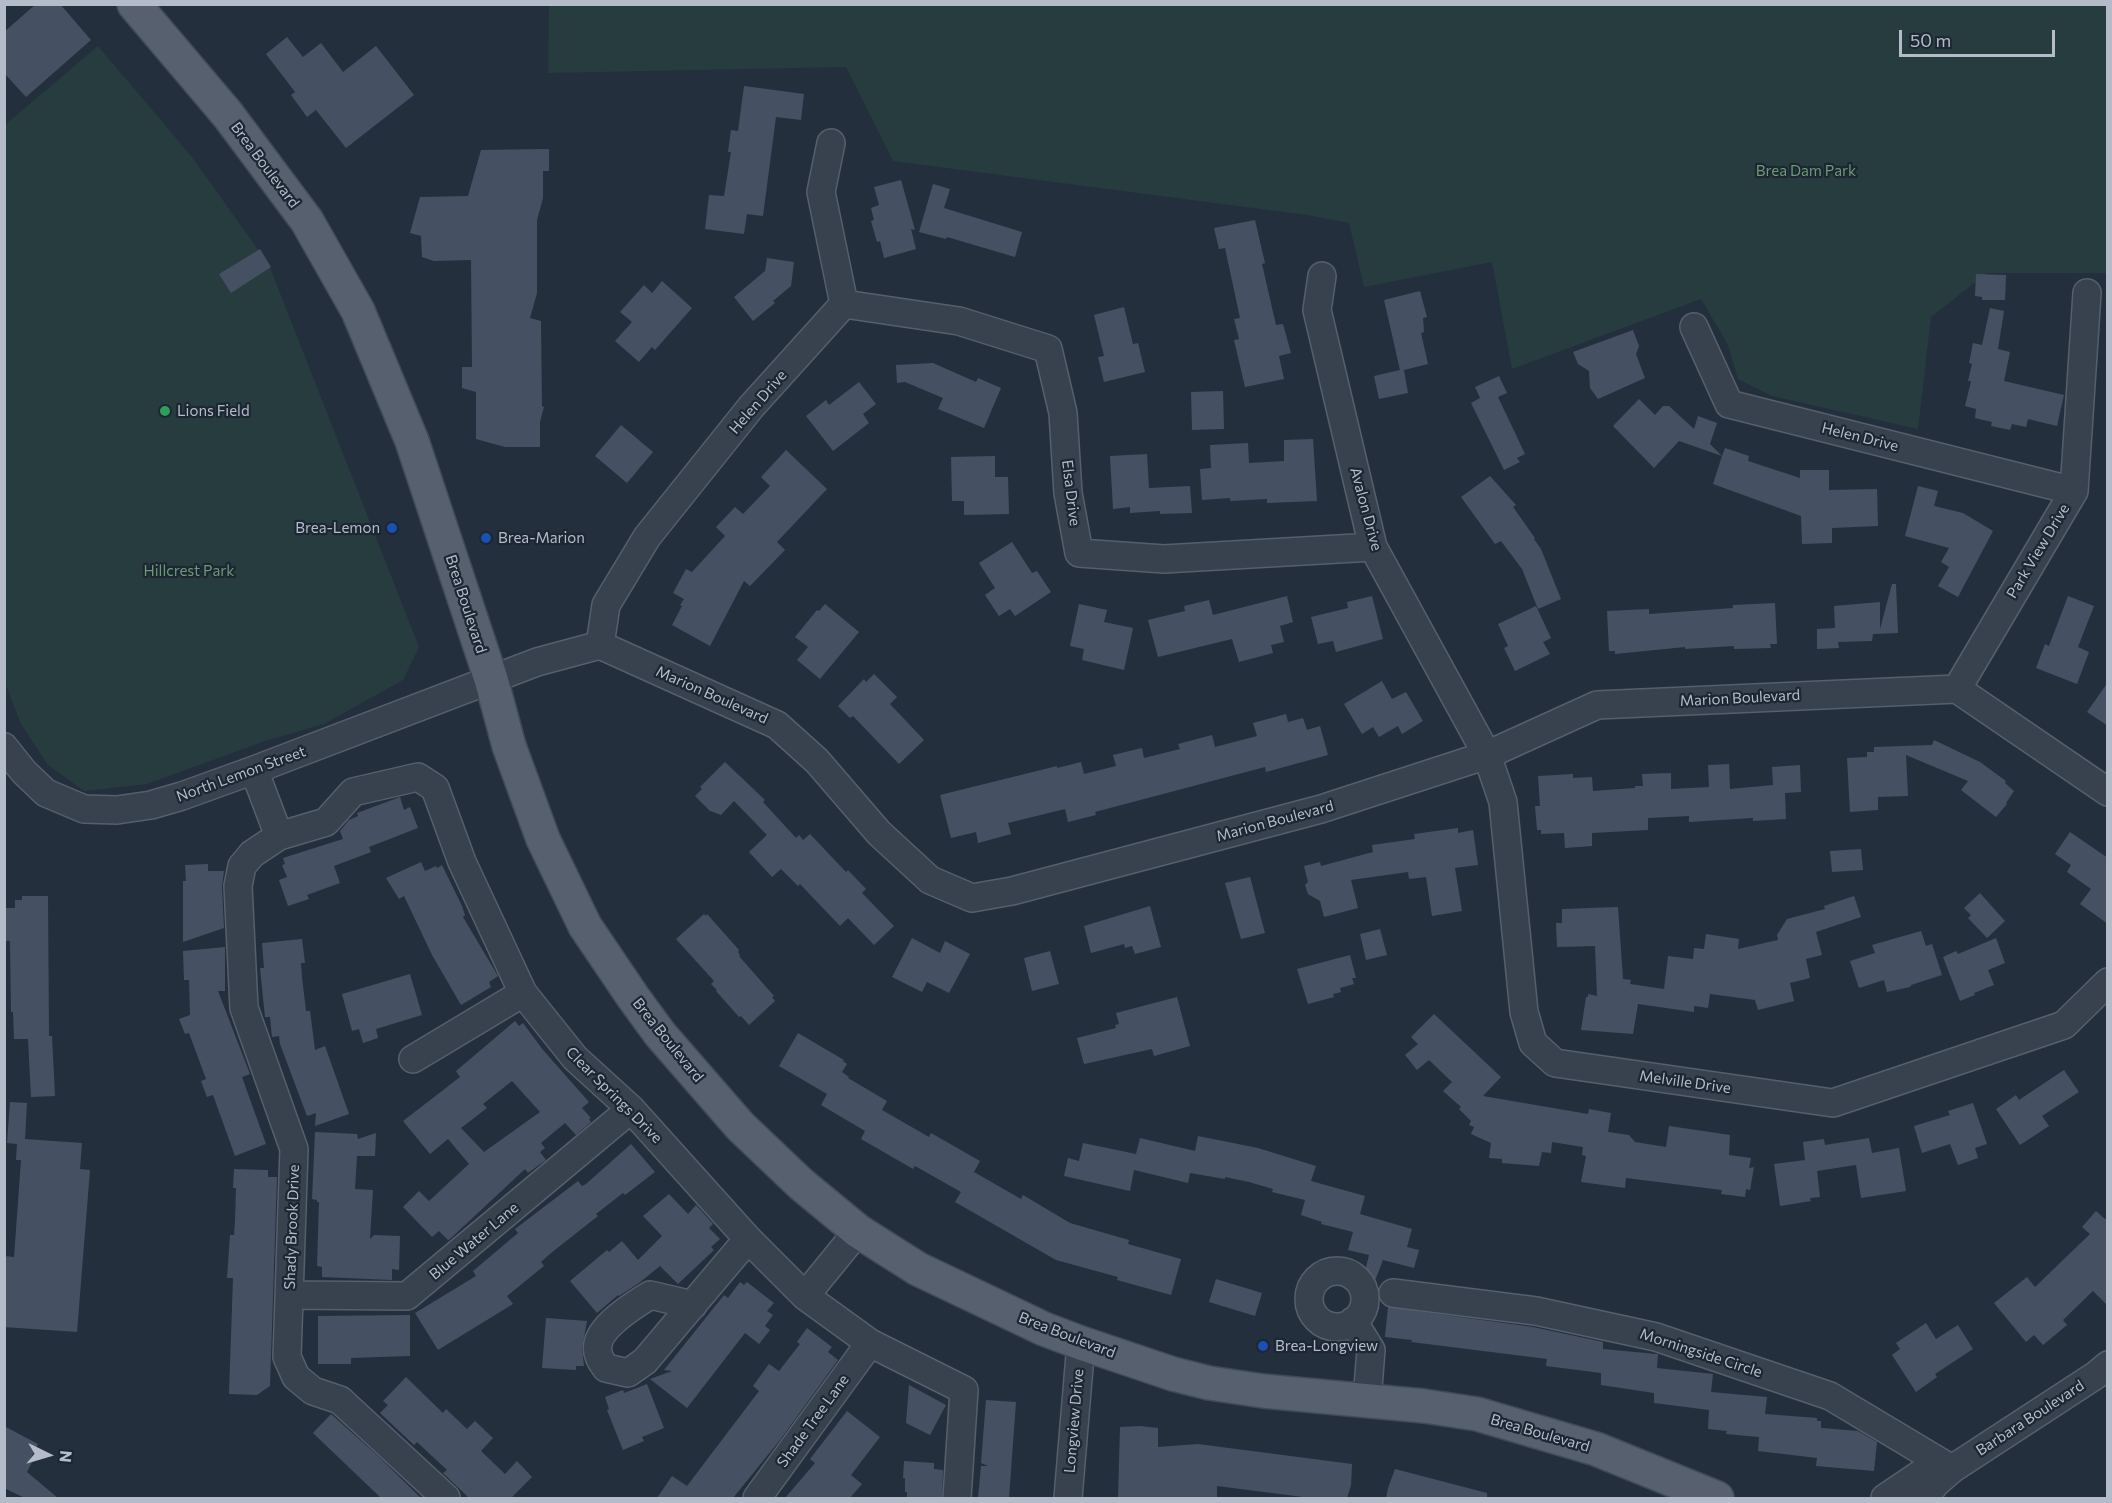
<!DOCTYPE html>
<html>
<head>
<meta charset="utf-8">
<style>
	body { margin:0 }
	#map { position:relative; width:2112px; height:1503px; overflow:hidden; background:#242f3e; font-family:Commissioner,sans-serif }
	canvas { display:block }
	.frame { position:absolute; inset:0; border:6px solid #b4bcc9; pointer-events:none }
	.north { position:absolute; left:18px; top:1425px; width:60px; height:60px; -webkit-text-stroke:4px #1d2633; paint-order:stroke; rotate:95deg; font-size:16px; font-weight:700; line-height:24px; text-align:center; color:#b4bcc9 }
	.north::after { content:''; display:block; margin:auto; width:21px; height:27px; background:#b4bcc9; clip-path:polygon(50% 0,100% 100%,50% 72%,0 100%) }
	.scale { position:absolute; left:1899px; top:30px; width:156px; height:27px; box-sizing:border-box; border:3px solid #b4bcc9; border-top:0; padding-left:8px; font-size:18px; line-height:21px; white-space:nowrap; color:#b4bcc9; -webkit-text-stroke:4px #1d2633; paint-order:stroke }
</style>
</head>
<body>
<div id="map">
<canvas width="2112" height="1503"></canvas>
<div class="frame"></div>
<div class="north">N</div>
<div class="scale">50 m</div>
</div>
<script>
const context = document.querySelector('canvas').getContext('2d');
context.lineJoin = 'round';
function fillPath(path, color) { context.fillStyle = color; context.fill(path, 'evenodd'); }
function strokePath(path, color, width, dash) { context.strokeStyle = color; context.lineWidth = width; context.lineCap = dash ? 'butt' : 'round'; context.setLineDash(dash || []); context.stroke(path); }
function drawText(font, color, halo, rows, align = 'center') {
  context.font = font + ' Commissioner,sans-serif'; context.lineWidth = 4.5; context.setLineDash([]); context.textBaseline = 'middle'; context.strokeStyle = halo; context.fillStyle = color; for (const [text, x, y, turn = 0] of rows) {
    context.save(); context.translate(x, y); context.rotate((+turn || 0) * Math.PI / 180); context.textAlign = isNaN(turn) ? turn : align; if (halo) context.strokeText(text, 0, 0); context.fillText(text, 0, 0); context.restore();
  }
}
const green = new Path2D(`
	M549,4L2107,5V273H1987L1931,317L1918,429L1772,396L1738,379L1728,345L1701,299L1512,369L1492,262L1364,287L1349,223L1307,215L893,161L846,67L548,73Z
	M98,46L192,157L269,265L419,647L403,680L324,724L268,740L147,784L84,791L48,765L21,724L5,683V125Z`);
const building = new Path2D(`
	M36,4H60L91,40L26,97L4,73V32Z
	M287,37L303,57L321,43L343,72L376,46L414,95L346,148L316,110L307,117L291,95L295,92L266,54Z
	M744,86L804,94L801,120L776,117L763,216L747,214L744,234L705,229L709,195L724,196L731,152H728L731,130L738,131Z
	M549,149V171H543V198L537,220V293L530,318L541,321L542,406L544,407L540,422V447H505L476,439V392L462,388V367H472L471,260L434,261L422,257L421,236L410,233L420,197L468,196L481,150Z
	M901,180L915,230L911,229L916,249L884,258L880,241L877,242L871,221L874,220L871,208L879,205L874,187Z
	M933,184L950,189L944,208L1022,232L1015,257L947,237L946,239L919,232Z
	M1255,220L1265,263L1262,264L1273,312L1276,325L1283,324L1291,353L1279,356L1284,379L1245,387L1234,340L1239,339L1234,319L1240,318L1225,248L1219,249L1214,228Z
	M260,249L271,267L231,293L219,274Z
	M767,258L794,262L791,286L773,301L775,303L753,321L734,297L765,271Z
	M1976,274L2006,275L2005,300H1982V297L1975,296Z
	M662,281L692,308L655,350L652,347L639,362L615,341L632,322L620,312L644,285L652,293Z
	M1420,291L1427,317L1423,318L1424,332L1421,333L1428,364L1404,370L1408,393L1379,399L1374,376L1400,370L1384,300Z
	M1124,307L1133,344L1138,343L1145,372L1104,382L1098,357L1104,356L1094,315Z
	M1990,308L2004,311L1998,349L2010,352L2004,381L2064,395L2057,426L2028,419L2026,427L2012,424L2010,430L1991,426L1992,422L1975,418L1976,409L1965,406L1971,381H1968L1972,364L1969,363L1973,343L1982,345Z
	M1633,330L1639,346L1636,354L1645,378L1598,399L1590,388L1589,371L1578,364L1573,352Z
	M933,363L976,382L978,378L1001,388L984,428L938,409L943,398L905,382L897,383L896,365Z
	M1499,376L1507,393L1498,397L1525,454L1517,458L1520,462L1504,470L1471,403L1480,398L1475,387Z
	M859,382L876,404L863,414L869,423L833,451L806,416L826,400L829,405Z
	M1223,391L1224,429L1192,430L1191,392Z
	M1639,399L1655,415L1663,406H1669L1694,429L1698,416L1717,423L1710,444L1722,456L1725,448L1749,456L1748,461L1800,478V470H1829V490L1877,489L1878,526L1832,528V543L1802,544L1801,516L1713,484L1722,456L1679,441L1654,468L1613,426Z
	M621,425L653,452L627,483L595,456Z
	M1313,439L1317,501L1267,503V499L1230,501V498L1202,500L1200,469L1211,468L1210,445L1248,443L1249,463L1284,461V440Z
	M786,450L827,489L777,542L785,550L750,586L744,581L710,646L672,625L682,606L680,605L684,599L673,593L686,569L692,572L725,536L716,527L735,507L743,514L770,486L761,477Z
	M1147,454L1149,488L1190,486L1192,513L1160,514V511L1130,513V507L1113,509L1110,456Z
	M995,456V477H1008L1009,514L964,515V501H952L951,457Z
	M1490,476L1516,505L1513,507L1535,538L1534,539L1541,549L1561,599L1538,609L1522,569L1501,541L1495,544L1461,497Z
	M1918,486L1938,491L1934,506L1963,513L1993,531L1958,597L1938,586L1949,567L1941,562L1949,548L1905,536Z
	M1012,542L1032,573L1037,571L1051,592L1015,616L1010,609L999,616L985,595L995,588L979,563Z
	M1892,584H1896L1898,633L1873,634L1872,641L1838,642L1839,648L1817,649V629L1835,628L1834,606L1880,602V629Z
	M1287,596L1293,622L1280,626L1284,642L1271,645L1273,653L1239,662L1232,639L1158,657L1148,620L1185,611L1184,606L1209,600L1213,615Z
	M1372,596L1383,639L1336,652L1333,641L1318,644L1311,617L1348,608L1347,602Z
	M2068,596L2094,606L2078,647L2089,652L2077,684L2036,668L2045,644L2049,646Z
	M1775,603L1777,644H1770L1771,648L1734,649V646L1685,649V647L1615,654V651H1609L1607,611L1649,609V614L1733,608V605Z
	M825,604L859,632L820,679L797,660L808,647L795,637L817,610L819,611Z
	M1079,604L1107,610L1104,622L1133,628L1124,670L1082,660L1084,649L1070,646Z
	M1536,606L1551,638L1543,642L1550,654L1515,671L1504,648L1508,646L1498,624Z
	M874,674L897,697L890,704L924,740L899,764L853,716L850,718L838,706L864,679L866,682Z
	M1382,681L1392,699L1406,692L1423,721L1402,734L1398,726L1379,737L1373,727L1362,734L1344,704Z
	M2108,682V726L2087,712Z
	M1286,714L1288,722L1303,718L1307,730L1320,726L1328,755L1266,772L1265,767L1095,812L1096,815L1068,822L1065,809L1008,823L1011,834L978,843L976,832L951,838L940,795L1057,766V768L1081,762L1084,774L1116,766L1113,755L1142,748L1144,758L1180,749L1178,744L1212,735L1215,747L1257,736L1253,723Z
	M1934,740L1980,762L2006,781L2005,783L2014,791L2006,803L2007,804L1996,817L1961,790L1968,781L1906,755L1908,796L1878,797V810L1850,812L1847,758L1867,757V752H1874V747L1932,745Z
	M725,762L765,800L763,802L796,838L799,835L803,840L810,834L846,872L848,870L866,889L862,893L894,926L874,945L848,918L840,926L800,884L798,886L781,869L772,877L749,852L767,835L734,801L721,815L710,811L695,796L702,789L700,787Z
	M1729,764L1730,789L1773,785L1772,767L1800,765L1801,792L1785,793L1786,819L1753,821V818L1689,822V816L1648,818V830L1592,833V846L1565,848L1564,833L1541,834V830H1537L1535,806H1540L1538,776L1573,774V778L1592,777L1593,791L1635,788V786H1643L1642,774L1671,773V789L1709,787L1708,765Z
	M400,797L404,810L410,807L418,828L369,847L371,852L334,866L340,883L307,895L309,899L288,906L279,880L287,877L282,865L285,864L283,858L343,839L340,831L349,820L358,816L357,813Z
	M1458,828V833L1473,830L1478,865L1455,868L1462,911L1432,916L1426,877L1409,879L1408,872L1351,880L1358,908L1324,917L1320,901L1308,894L1305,885L1308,882L1304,866L1320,862L1321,866L1373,852L1372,845L1415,839L1414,834Z
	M2070,832L2108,858V924L2080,904L2091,889L2067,872L2071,865L2055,854Z
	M1861,849L1863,870L1832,872L1830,851Z
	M421,862L425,871L436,866L437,868L442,865L462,906L465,915L463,917L498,976L489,982L491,987L461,1005L432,955L404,896L399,899L386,878Z
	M208,864V871H224L222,887L224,928L183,942V881H186L185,865Z
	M1250,877L1265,933L1241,939L1225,883Z
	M1980,893L2005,921L1987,938L1968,918L1971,915L1964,908Z
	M22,896H48L49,1036H52L55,1096L31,1097L28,1039H14L13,1012H11L10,941H4V908H15V900H22Z
	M1854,896L1861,917L1816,932L1822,955L1806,959L1810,978L1790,983L1794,1001L1758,1010L1755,1000L1710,994L1708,1008L1694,1006V1012L1638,1004L1633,1034L1581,1030L1586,997H1588V994L1597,996L1595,946L1557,947L1556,923H1562V909L1618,907L1623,979L1631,980L1630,984L1664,989L1668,956L1693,959L1694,948L1704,949L1706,934L1739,939L1738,949L1778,940L1777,935L1787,919L1825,909L1824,906Z
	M1150,906L1161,947L1135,954L1132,946L1125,948L1124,944L1091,953L1084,926Z
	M704,914L706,916L707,914L739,950L738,952L740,955L739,956L774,996L772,997L775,1001L749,1025L741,1016L739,1017L716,991L717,990L711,984L714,981L676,939Z
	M1380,929L1387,955L1366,960L1360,934Z
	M1921,931L1926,946L1932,944L1942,975L1911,985L1910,987L1887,992L1884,980L1859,988L1850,961L1875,953L1872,945Z
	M912,938L940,953L945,941L970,954L949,993L927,982L922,992L892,977Z
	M1996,938L2005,963L1988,970L1994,985L1974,993L1975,995L1960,1001L1943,957L1956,951L1958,954Z
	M302,939L305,963H301L302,977L306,1011H310L315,1050L325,1046L349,1114L315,1126L316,1113L307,1116L280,1044L279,1036L272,1037L270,1017H265L260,968H264L262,943Z
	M225,947V991H218L250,1074L242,1077L266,1144L235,1156L213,1095L207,1097L201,1081L206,1079L189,1033L185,1034L179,1019L190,1015L189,980H184L183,951Z
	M1050,951L1059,984L1032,991L1024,958Z
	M1350,955L1356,978H1352L1354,984L1340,988L1341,992L1333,994L1334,997L1308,1004L1297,969Z
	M410,974L422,1015L376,1029L378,1038L363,1043L359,1029L352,1031L342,994Z
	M1177,997L1190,1046L1154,1056L1152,1049L1084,1064L1077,1038L1116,1028L1115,1025L1119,1024L1116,1013Z
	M1434,1014L1501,1077L1483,1096L1588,1114L1589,1109L1611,1113L1608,1132L1629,1135L1635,1142L1666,1147L1669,1126L1730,1135L1729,1155L1751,1158L1749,1168L1754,1167L1750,1190L1746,1189L1745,1197L1721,1194L1722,1190L1626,1178L1625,1188L1581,1182L1586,1156L1582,1155L1583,1147L1552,1142L1551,1153L1542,1152L1539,1166L1502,1163V1159L1489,1158L1491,1143L1471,1134L1474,1127L1469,1125L1471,1121L1459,1109L1461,1107L1443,1091L1452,1082L1429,1060L1417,1070L1405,1055L1418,1044L1411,1037Z
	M515,1021L519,1026L523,1023L543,1050L589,1102L582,1108L591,1118L589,1119L591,1122L576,1135L565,1123L541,1143L545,1148L540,1152L546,1160L528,1173L525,1169L450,1239L448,1240L439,1231L432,1237L403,1207L419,1191L429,1201L469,1164L448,1139L430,1154L403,1121L460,1077L456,1071ZM512,1081L540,1112L484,1152L461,1128L487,1108L483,1104Z
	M798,1033L844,1060L843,1061L847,1064L842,1072L849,1077L848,1078L887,1101L882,1110L929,1137L931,1133L980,1161L974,1172L1021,1199L1023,1195L1070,1223L1129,1240L1128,1244L1181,1259L1171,1295L1117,1280L1118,1277L1056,1260L955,1202L961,1192L915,1166L913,1169L861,1139L865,1131L821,1105L827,1094L779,1066Z
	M2064,1070L2079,1092L2042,1116L2049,1126L2020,1145L1996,1109L2016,1095L2019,1100Z
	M10,1102L27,1103L25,1139L82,1143L80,1169L90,1170L77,1332L4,1327V1256L14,1257L21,1160H16L17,1144L7,1143Z
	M1973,1103L1987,1144L1975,1148L1978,1158L1958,1165L1950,1144L1922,1153L1914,1126L1950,1115L1948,1111Z
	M315,1132L357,1134L358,1139L376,1133L375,1156H357L355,1189L373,1190L370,1239L374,1235L400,1236L399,1270L392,1269V1280L322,1277V1267L317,1266L319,1202H317V1200L312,1199Z
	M1198,1136L1258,1148L1316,1166L1311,1181L1365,1196L1360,1214L1412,1229L1407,1247L1419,1250L1414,1268L1383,1260L1371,1291L1361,1288L1369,1255L1348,1250L1353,1232L1321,1224L1322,1222L1301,1215L1305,1200L1272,1192L1273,1189L1249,1182L1225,1177V1179L1190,1173L1188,1183L1134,1170L1130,1191L1064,1176L1068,1158L1079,1161L1083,1143L1136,1154L1140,1138L1195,1151Z
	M1869,1138L1872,1153L1899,1148L1906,1191L1861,1198L1856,1165L1817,1171L1820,1197L1810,1198L1811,1201L1780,1206L1774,1164L1805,1160L1803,1142L1824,1139L1825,1145Z
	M631,1144L655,1172L625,1195L623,1193L596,1214L598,1216L551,1253L541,1262L544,1266L507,1296L513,1304L438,1350L415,1313L476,1276L473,1271L518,1233L515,1229L578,1181L582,1186L586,1184Z
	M234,1169L268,1170V1177H277L270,1386L257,1395L229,1394L233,1278H227L230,1235H234L235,1221L236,1188H233Z
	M669,1194L688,1214L696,1205L713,1224L709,1228L720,1239L711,1247L714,1250L678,1284L660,1266L639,1283L619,1296L618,1295L597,1313L570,1281L607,1250L609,1252L622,1241L638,1260L662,1236L643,1216Z
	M2096,1211L2105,1219L2108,1217V1306L2093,1291L2063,1320L2067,1325L2043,1345L2034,1335L2026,1342L1994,1303L2027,1277L2035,1287L2090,1234L2082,1227Z
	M1216,1279L1262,1293L1255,1316L1209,1302Z
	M740,1282L744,1285L747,1282L774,1303L767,1311L773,1315L765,1326L770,1330L759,1344L745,1333L687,1408L650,1379L672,1371L664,1370L724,1295L728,1298Z
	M1388,1307L1533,1327L1603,1342V1349L1656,1354H1658L1657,1368L1713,1374L1711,1392L1767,1397L1765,1414L1817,1418V1421H1821V1428L1858,1431L1877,1442L1874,1471L1816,1466L1817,1458L1758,1451L1759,1437L1726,1434L1727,1431L1708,1429L1709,1410L1654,1403V1393L1601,1385V1373L1546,1366L1547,1359L1411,1342L1412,1340L1385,1337Z
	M410,1315V1356L351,1358V1364H318V1316Z
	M546,1318L587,1321L582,1348L584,1366H576V1370L542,1368Z
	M1926,1323L1936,1339L1958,1325L1973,1349L1935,1374L1937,1377L1916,1392L1892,1355L1900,1349L1896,1343Z
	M807,1328L832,1347L828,1352L838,1360L780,1440L733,1498H657L672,1476L687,1486L759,1391L753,1386L769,1364L779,1371L800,1344L797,1342Z
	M406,1377L443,1413L446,1409L467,1429L475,1421L493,1438L481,1451L505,1474L517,1461L532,1477L511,1498H469L443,1473L447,1470L417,1442L414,1445L380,1413L388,1405L383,1401Z
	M647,1384L664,1428L642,1437L644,1441L623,1450L607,1410L609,1409L605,1397L623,1390L624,1393Z
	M909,1385L946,1405L930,1435L906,1423Z
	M986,1400L1016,1402L1009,1498H978L981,1466H988L981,1463Z
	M847,1411L880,1437L851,1475L862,1484L850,1498H785L815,1463L810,1459Z
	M331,1414L379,1457L421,1498H381L313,1433Z
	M4,1426L38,1444L30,1460L32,1462L27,1472L58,1498H25L4,1488Z
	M1140,1426L1158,1428V1447L1198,1444L1352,1464L1351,1485L1347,1498H1311L1217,1486V1498H1118L1120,1427Z
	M904,1461L934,1463V1469L943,1470L942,1498H907V1492H905V1478H903Z
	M1395,1469L1487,1493V1498H1386L1388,1488Z`);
const minor = new Path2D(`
	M1322,276L1317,310L1373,547L1487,755L1503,802L1524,1012L1533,1043L1555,1063L1833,1103L2064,1025L2108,982
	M844,304L959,321L1048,349L1063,413L1068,493L1079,553L1164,559L1373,547
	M1694,327L1729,404L2074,491
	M600,645L606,605L647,537L751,407L844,304L821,192L831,143
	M1957,689L2074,491L2087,293
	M4,747L24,772L46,793L84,809L117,810L151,805L182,796L254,770L537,662L600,645L777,725L817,761L879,833L930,880L972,898L1012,891L1321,809L1487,755L1597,705L1957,689L2108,792
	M254,770L279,836
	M413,1059L523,993
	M1309 1299a28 28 0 1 1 56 0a28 28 0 1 1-56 0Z
	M1393,1293L1536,1311L1656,1337L1830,1396L1952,1469
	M289,1295L407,1296L631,1109
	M805,1296L858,1231
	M693,1305L650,1295C633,1306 589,1331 599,1356C600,1360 604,1365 606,1368L628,1373L645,1361L748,1239
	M1353,1321L1371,1350L1367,1400
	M446,1498L340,1400L313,1391L296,1377L287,1357L294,1149L244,1008L238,886L242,866L252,854L279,836L326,822L353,792L418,777L435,788L462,862L523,993L575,1058L631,1109L748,1239L805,1296L870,1343L964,1390L957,1498
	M757,1498L870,1343
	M1068,1498L1081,1343
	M1885,1498L1925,1471L1952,1469
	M1924,1498L1936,1483L1952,1469L2096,1375L2108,1365`);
const major = new Path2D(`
	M134,4L228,115L307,221L358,311L412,441L491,679L509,746L543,839L585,926L633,997L660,1034L740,1126L801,1184L858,1231L918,1269L1044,1329L1081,1343L1173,1374L1209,1383L1263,1391L1424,1406L1477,1414L1596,1449L1717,1498`);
const markers = [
	[165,411,6,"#2e9e5b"],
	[392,528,6,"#1a4fb4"],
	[486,538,6,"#1a4fb4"],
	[1263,1346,6,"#1a4fb4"]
];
const streetNames = [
	["Brea Boulevard",265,165,53],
	["Helen Drive",758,402,-49],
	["Helen Drive",1860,437,14],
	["Elsa Drive",1071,493,83],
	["Avalon Drive",1366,509,75],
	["Park View Drive",2038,551,-59],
	["Brea Boulevard",466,604,72],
	["Marion Boulevard",712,695,24],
	["Marion Boulevard",1740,698,-3],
	["North Lemon Street",241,774,-20],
	["Marion Boulevard",1275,821,-15],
	["Brea Boulevard",668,1040,51],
	["Melville Drive",1685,1082,8],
	["Clear Springs Drive",614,1095,45],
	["Shady Brook Drive",292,1227,-88],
	["Blue Water Lane",474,1241,-40],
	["Brea Boulevard",1067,1335,21],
	["Morningside Circle",1701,1353,18],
	["Barbara Boulevard",2030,1418,-33],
	["Shade Tree Lane",813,1421,-54],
	["Longview Drive",1074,1421,-85],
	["Brea Boulevard",1540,1433,16]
];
const parkNames = [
	["Brea Dam Park",1806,171],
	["Hillcrest Park",189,571]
];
const poiNames = [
	["Lions Field",177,411],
	["Brea-Lemon",380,528,"right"],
	["Brea-Marion",498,538],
	["Brea-Longview",1275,1346]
];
fillPath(green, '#263c3f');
fillPath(building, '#455162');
strokePath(minor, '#565f6c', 30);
strokePath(major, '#414a57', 36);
strokePath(minor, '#38414e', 27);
strokePath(major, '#56606e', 33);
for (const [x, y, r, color] of markers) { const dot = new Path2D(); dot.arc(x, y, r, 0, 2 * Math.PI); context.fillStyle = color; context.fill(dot); strokePath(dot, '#1d2633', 2); }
drawText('15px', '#b4bcc9', '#1d2633', streetNames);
drawText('15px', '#6b9a76', '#1d2633', parkNames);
drawText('15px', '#b4bcc9', '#1d2633', poiNames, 'left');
</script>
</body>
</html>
